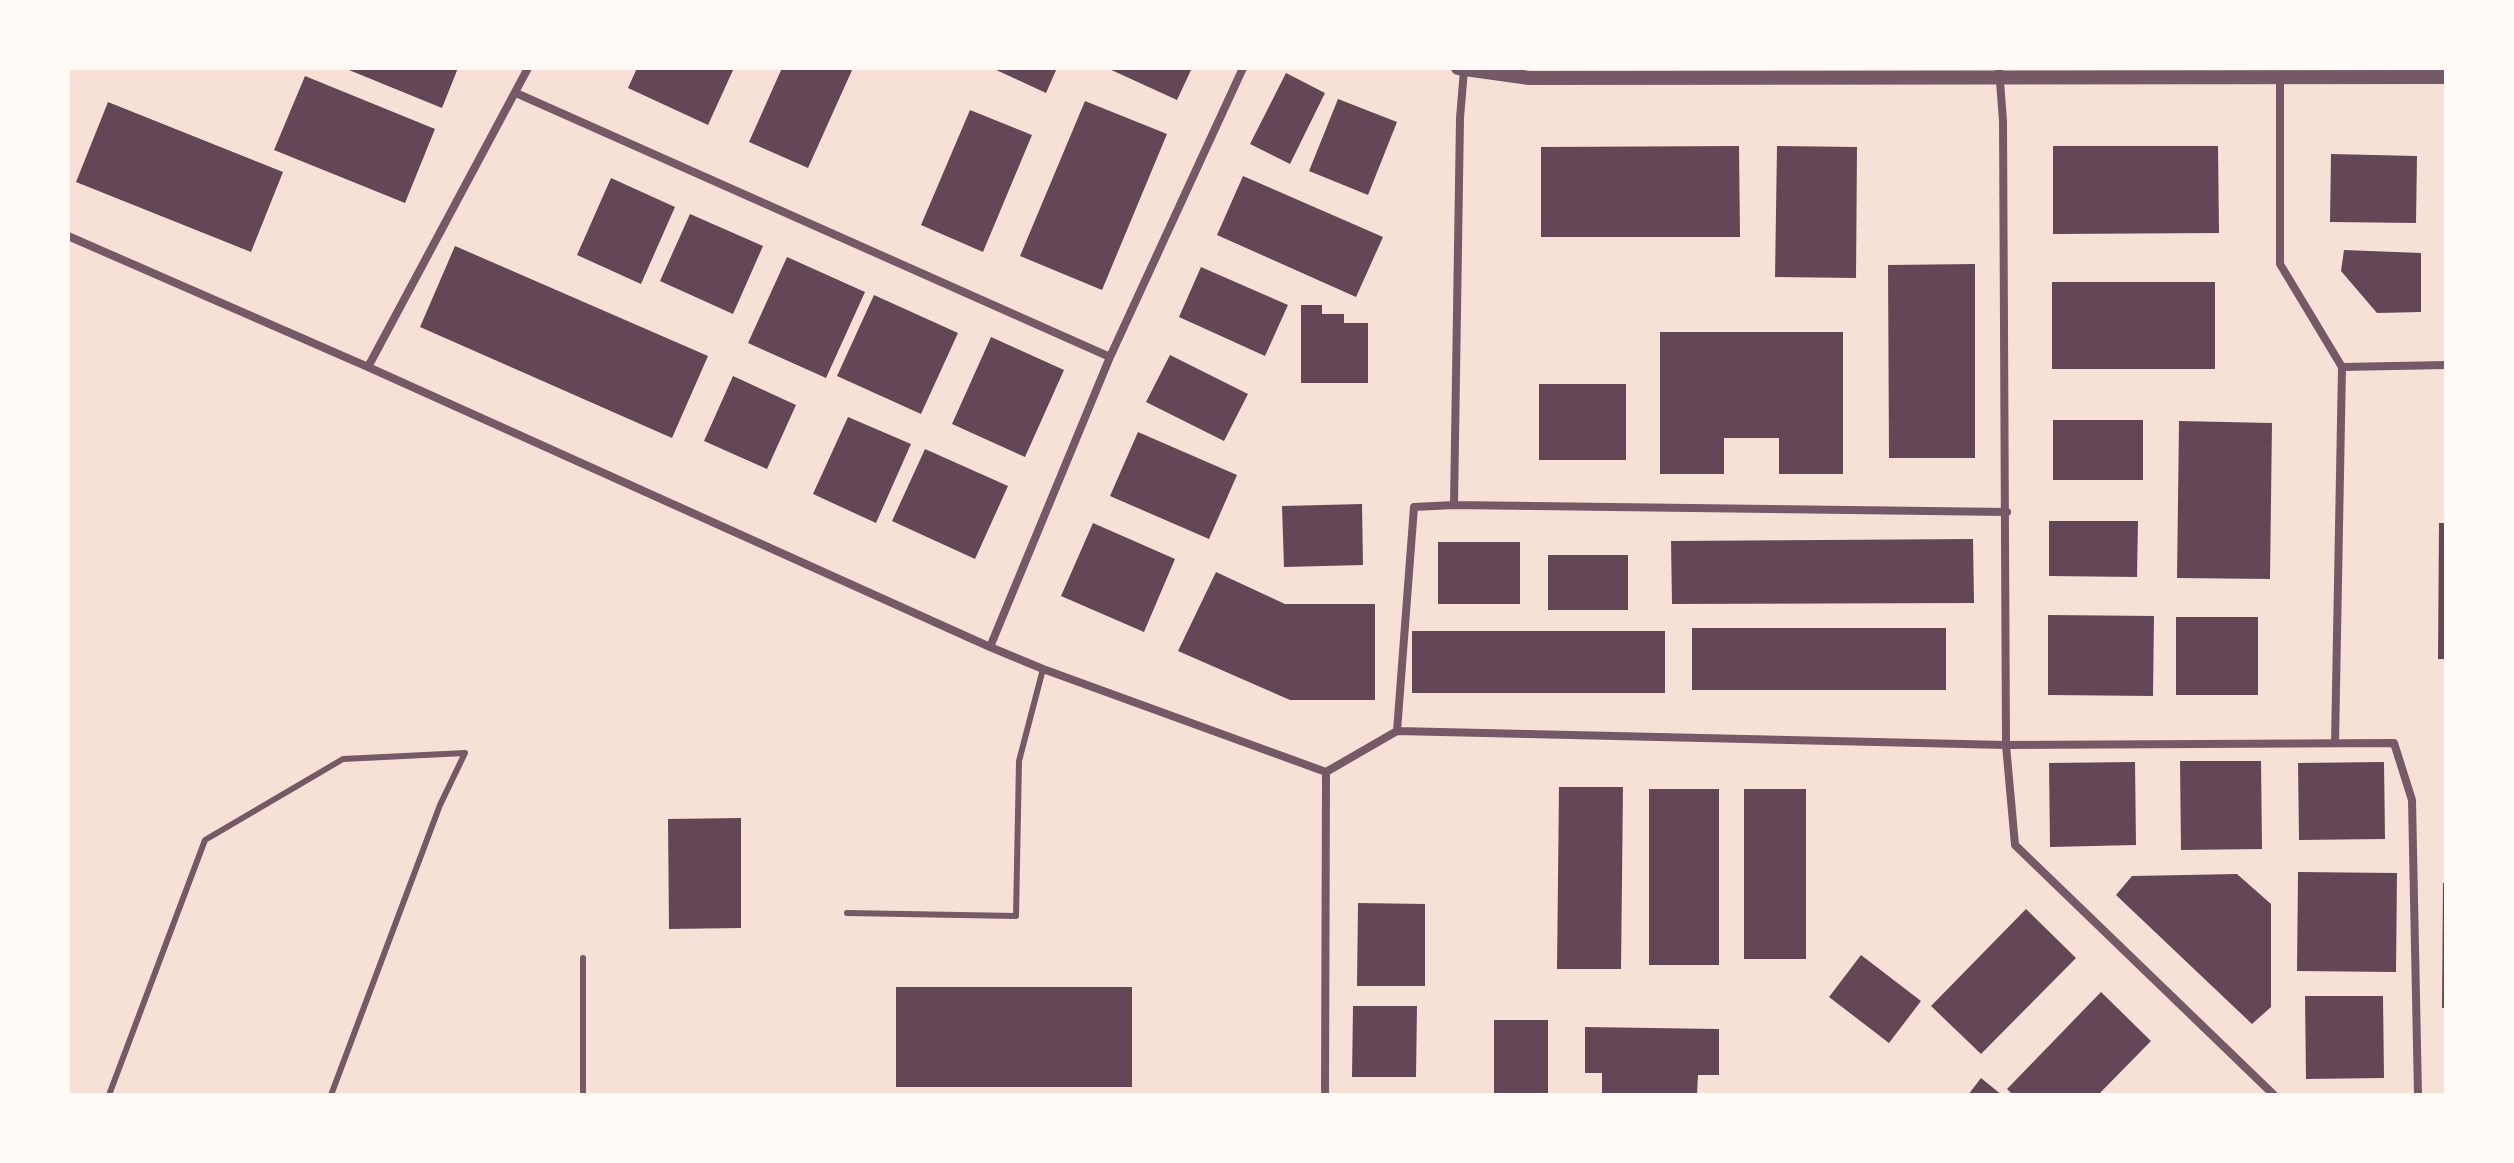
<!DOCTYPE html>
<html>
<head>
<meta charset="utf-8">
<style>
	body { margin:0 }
	#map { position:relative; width:2514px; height:1163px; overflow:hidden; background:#f7e1d7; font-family:Montserrat,sans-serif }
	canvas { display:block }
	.frame { position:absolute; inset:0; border:70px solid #fffaf5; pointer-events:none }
</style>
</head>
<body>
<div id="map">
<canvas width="2514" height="1163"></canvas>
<div class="frame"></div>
</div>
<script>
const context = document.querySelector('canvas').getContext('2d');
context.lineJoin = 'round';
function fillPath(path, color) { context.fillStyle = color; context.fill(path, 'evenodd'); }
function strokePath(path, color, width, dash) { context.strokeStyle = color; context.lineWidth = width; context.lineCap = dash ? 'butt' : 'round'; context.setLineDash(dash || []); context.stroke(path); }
const building = new Path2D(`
	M344,68H458L442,108Z
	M637,68H734L708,125L628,88Z
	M782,68H853L808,168L749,142Z
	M992,68H1057L1046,93Z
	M1107,68H1192L1177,100Z
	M1286,73L1325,93L1290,164L1250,144Z
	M305,76L435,129L405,203L274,150Z
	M1338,99L1397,122L1368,195L1309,171Z
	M1085,101L1167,134L1102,290L1020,256Z
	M108,102L283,172L251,252L76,182Z
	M970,110L1032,135L983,252L921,225Z
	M1739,146L1740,237H1541V147Z
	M1777,146L1857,147L1856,278L1775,277Z
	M2053,146H2218L2219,233L2053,234Z
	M2331,154L2417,156L2416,223L2330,222Z
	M1243,176L1383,237L1356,297L1217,235Z
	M611,178L675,207L641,284L577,255Z
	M690,214L763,246L733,314L660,281Z
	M455,246L708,356L672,438L420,327Z
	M2344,250L2421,253V312L2377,313L2341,271Z
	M787,257L865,292L826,378L748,343Z
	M1975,264V458H1889L1888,265Z
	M1201,267L1288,305L1265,356L1179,317Z
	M2052,282H2215V369H2052Z
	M874,295L958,333L921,414L837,376Z
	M1301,305H1322V314H1344V323H1368V383H1301Z
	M1660,332H1843V474H1779V438H1724V474H1660Z
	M991,337L1064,370L1025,457L952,424Z
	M1170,355L1248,394L1224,441L1146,402Z
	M733,376L796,405L767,469L704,441Z
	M1539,384H1626V460H1539Z
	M848,417L911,444L876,523L813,494Z
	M2053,420H2143V480H2053Z
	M2179,421L2272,423L2270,579L2177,578Z
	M1138,432L1237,475L1209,539L1110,496Z
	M925,449L1008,486L975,559L892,521Z
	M1362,504L1363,565L1284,567L1282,506Z
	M2049,521H2138L2137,577L2049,576Z
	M1093,523L1175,559L1144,632L1061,596Z
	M2439,523H2446V659H2438Z
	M1973,539L1974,603L1672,604L1671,541Z
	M1438,542H1520V604H1438Z
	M1548,555H1628V610H1548Z
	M1216,572L1285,604H1375V700H1290L1178,651Z
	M2048,615L2154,616L2153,696L2048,695Z
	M2176,617H2258V695H2176Z
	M1692,628H1946V690H1692Z
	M1412,631H1665V693H1412Z
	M2180,761H2261L2262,849L2181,850Z
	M2135,762L2136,845L2050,847L2049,763Z
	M2384,762L2385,839L2299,840L2298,763Z
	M1559,787H1623L1621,969H1557Z
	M1649,789H1719V965H1649Z
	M1744,789H1806V959H1744Z
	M741,818V928L669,929L668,819Z
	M2298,872L2397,873L2396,972L2297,971Z
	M2237,874L2271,904V1007L2252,1024L2116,895L2132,876Z
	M2443,883H2446V1008H2442Z
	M1358,903L1425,904V986H1357Z
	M2026,909L2076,958L1981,1054L1931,1006Z
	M1861,955L1921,1001L1889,1043L1829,997Z
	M896,987H1132V1087H896Z
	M2101,992L2151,1041L2098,1095H2013L2007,1089Z
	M2305,996H2383L2384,1078L2306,1079Z
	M1353,1006H1417L1416,1077H1352Z
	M1494,1020H1548V1095H1494Z
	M1585,1027L1719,1029V1075H1698L1697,1095H1602V1073H1585Z
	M1981,1078L2002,1095H1968Z`);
const service = new Path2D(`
	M847,913L1016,916L1019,761L1043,669
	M583,958V1095
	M109,1095L205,840L343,759L465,753L440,805L331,1095`);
const minor = new Path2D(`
	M1999,68L2003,121L2006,745L2015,845L2274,1095
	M2280,77V264L2342,367L2335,743
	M516,93L1110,357
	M68,236L368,367L990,647L1043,669L1326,772L1397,731L2006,745L2394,743L2412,800L2418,1095
	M368,367L528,68
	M2342,367L2446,365
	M1454,505L2007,512
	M990,647L1110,357L1243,68
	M1397,731L1414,507L1454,505L1460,118L1464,70
	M1325,1095L1326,772`);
const tertiary = new Path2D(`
	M1458,68L1529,78L2446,77`);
fillPath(building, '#644757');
strokePath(service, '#755966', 6);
strokePath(minor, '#755966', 8);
strokePath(tertiary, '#755966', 14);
</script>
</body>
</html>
